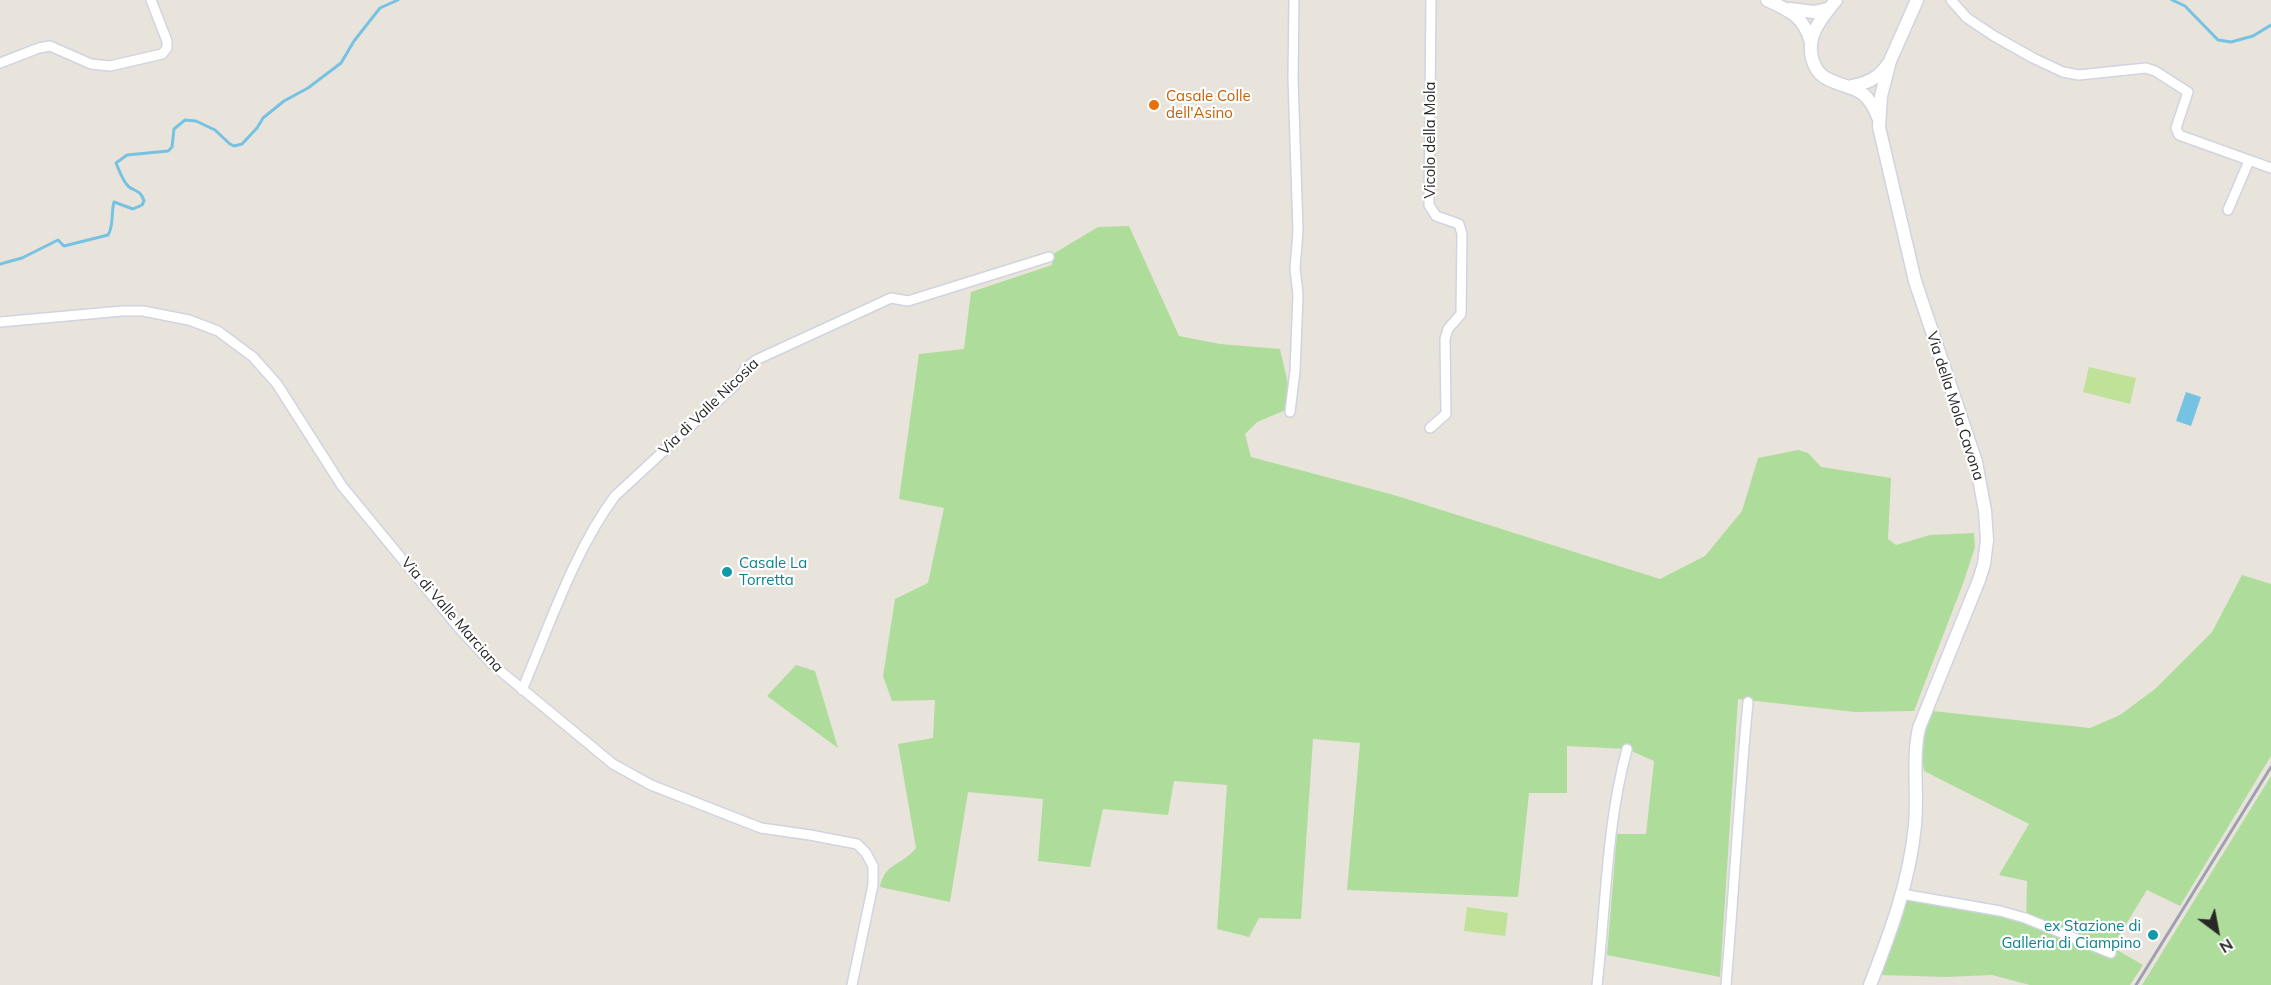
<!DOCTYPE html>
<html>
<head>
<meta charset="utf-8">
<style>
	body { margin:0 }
	#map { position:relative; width:2271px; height:985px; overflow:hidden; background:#e9e4db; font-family:Mulish,sans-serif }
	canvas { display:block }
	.north { position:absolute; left:2187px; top:901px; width:60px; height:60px; -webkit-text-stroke:4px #fff; paint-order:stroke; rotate:148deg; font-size:16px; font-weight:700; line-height:24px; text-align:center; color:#282828 }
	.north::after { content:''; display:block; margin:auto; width:21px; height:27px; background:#282828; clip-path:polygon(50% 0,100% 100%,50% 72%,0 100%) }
</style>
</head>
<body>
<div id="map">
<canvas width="2271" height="985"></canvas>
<div class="north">N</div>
</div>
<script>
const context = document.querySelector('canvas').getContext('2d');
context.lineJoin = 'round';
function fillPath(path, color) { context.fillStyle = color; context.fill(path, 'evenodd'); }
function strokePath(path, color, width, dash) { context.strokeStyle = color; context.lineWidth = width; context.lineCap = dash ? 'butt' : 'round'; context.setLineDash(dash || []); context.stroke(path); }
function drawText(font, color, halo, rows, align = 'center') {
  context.font = font + ' Mulish,sans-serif'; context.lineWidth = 4.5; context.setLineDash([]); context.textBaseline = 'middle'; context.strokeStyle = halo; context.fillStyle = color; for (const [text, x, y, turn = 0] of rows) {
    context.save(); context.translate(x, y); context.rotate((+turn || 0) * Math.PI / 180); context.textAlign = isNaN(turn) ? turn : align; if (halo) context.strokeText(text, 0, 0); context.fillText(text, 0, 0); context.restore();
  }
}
const green = new Path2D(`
	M1129,226L1179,336L1220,344L1280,349L1290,393L1286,410L1257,422L1245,434L1251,457L1394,495L1660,579L1705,556L1742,511L1758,458L1798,450L1808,453L1821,467L1891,478L1888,539L1896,545L1930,535L1974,533L1975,547L1964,581L1914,711L1855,712L1738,699L1720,977L1607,955L1617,834H1646L1654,761L1627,749L1567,746V793H1529L1518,897L1347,890L1360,743L1313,739L1301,919L1259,918L1249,937L1217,929L1227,785L1174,781L1168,815L1103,809L1090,867L1038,861L1043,799L968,792L950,902L880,887C884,863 903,865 916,848L898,744L933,738L935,700L892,701L883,676L895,599L928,583L944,508L899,499L919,354L964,349L971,292L1052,265L1053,254L1098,227Z
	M2242,575L2271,584V756L2180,906L2147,890L2112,947L2143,965L2130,985H2030L1992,975L1946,977L1881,975L1905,899L1994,914L2026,923L2027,881L1999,875L2029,824L1924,771C1921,746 1924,735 1932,711L2090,728L2120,715L2155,689L2212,632Z
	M796,665L815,671L838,748L767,696Z
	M2271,776V985H2142Z`);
const pitch = new Path2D(`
	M2089,367L2136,378L2130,404L2083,392Z
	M1467,907L1508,913L1505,936L1464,931Z`);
const water = new Path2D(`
	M2186,392L2201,397L2191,426L2176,421Z`);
const stream = new Path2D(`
	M2172,0L2185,6L2218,40L2231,42L2253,36L2271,25
	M0,264L22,258L58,240L64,246L108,235C114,226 111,212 114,202L133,209L142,205L144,201C141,191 137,192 129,187C123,182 119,170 116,163L127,155L168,151L172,147L174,129L185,120L196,121L215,130L230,144L234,146L242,144L257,128L263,118L284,101L308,88L341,63L354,41L380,8L398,0`);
const street = new Path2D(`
	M1951,0L1967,18L1994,36L2033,58L2063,72L2079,75L2146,68L2155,71L2188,92L2176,128L2179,135L2271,168
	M0,63L39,48L50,46L91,64L110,66L162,54L167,48V41L151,0
	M2228,210L2249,161
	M0,322L122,311H143L189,320L218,331L253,357L277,384L342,486L458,627L492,664L613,764L651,785L761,828L810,835L857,844L866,853L873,866V885L852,985
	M1290,412L1295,371L1298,295L1295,268L1298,231L1293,78L1294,0
	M1430,428L1446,414L1445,339L1448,329L1461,314L1462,234L1459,224L1436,216L1429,205L1431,0
	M522,690C549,627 574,551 615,496L735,385L745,369L756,360L891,298L908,301L1049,257
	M1902,894L2000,911L2025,918L2111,953
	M1597,985C1606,906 1606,827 1627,749
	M1726,985C1734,891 1739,796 1748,702`);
const secondary = new Path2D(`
	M1767,0C1791,11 1803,16 1811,42
	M1836,0C1823,17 1806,34 1812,58C1814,66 1817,72 1824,77C1850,92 1864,82 1878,117
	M1790,9L1814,12L1827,9
	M1852,86C1868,83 1879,78 1888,64
	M1870,985C1890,934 1910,880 1915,825C1918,793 1912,760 1919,728L1979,580L1984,564L1987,540L1985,511L1976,462L1915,281L1879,127L1881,96L1890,61L1917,0`);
const rail = new Path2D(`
	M2136,985L2271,767`);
const markers = [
	[1154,105,6,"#e8710a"],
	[727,572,6,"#0f9aa8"],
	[2153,935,6,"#0f9aa8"]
];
const foodNames = [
	["Casale Colle",1166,96],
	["dell'Asino",1166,113]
];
const streetNames = [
	["Vicolo della Mola",1430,140,-90],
	["Via della Mola Cavona",1955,406,72],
	["Via di Valle Nicosia",709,407,-44],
	["Via di Valle Marciana",452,615,49]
];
const cultureNames = [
	["Casale La",739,563],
	["Torretta",739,580],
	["ex Stazione di",2141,926,"right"],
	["Galleria di Ciampino",2141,943,"right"]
];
fillPath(green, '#aedc9b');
fillPath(pitch, '#bfe298');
fillPath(water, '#76c2e3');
strokePath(stream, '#76c2e3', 3);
strokePath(street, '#d0d3e0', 12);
strokePath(secondary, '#d0d3e0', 15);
strokePath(street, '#fff', 9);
strokePath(secondary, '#fff', 12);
strokePath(rail, '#9ea0b1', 3);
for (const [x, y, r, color] of markers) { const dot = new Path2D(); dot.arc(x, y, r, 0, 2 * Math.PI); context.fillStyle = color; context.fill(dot); strokePath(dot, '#fff', 2); }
drawText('15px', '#c56008', '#fff', foodNames, 'left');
drawText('15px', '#282828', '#fff', streetNames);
drawText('15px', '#0d838f', '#fff', cultureNames, 'left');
</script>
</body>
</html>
